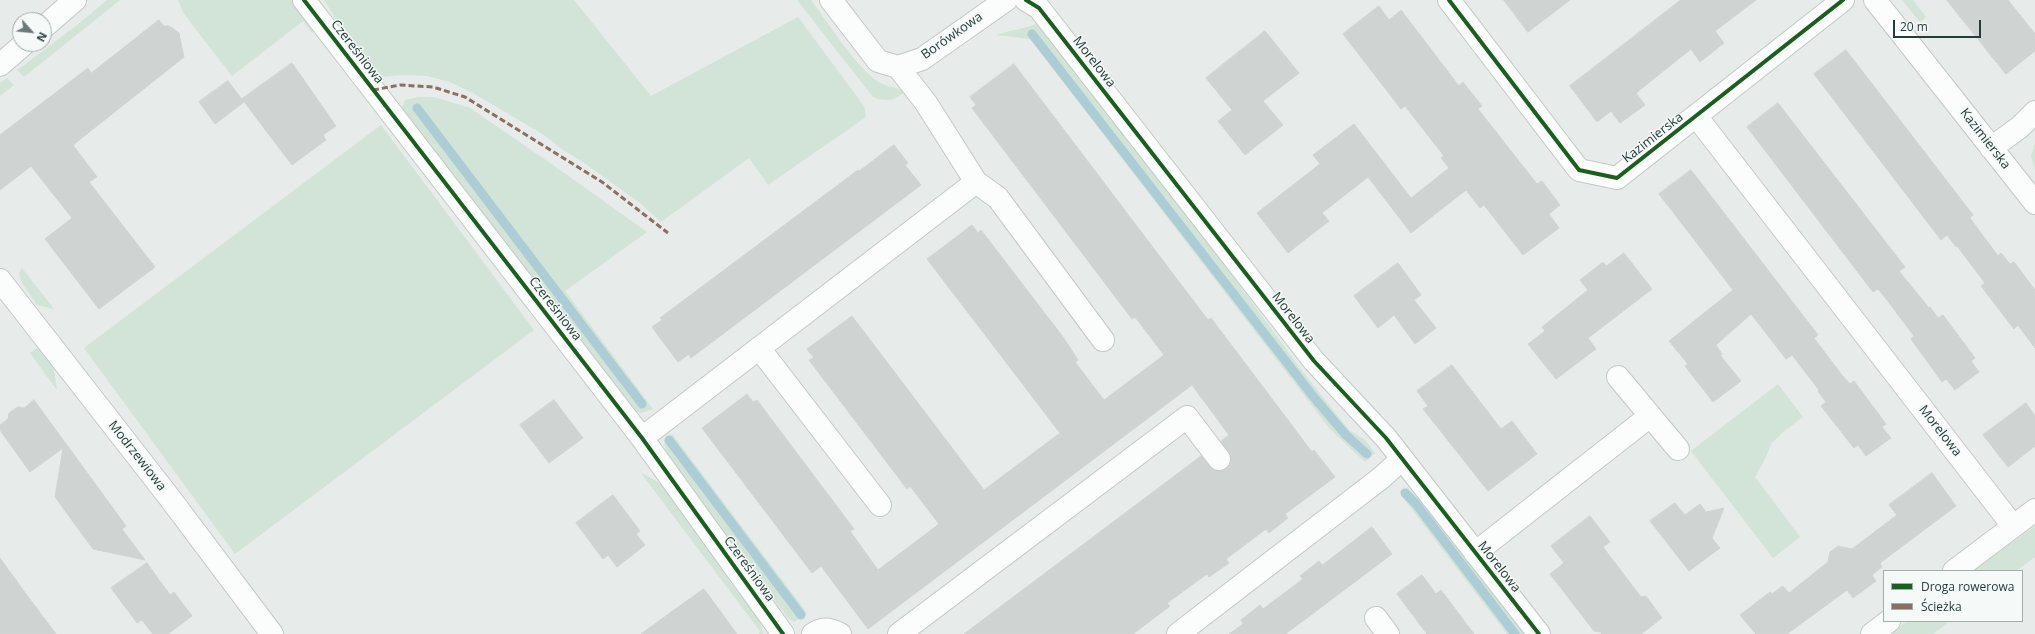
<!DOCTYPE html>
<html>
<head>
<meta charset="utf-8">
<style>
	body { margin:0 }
	#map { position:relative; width:2035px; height:634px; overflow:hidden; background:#e7ebe9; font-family:"Open Sans",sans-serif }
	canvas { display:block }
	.legend { position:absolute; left:1883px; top:570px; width:140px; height:52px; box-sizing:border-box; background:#f5f9f8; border:1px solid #a2aeab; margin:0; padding:5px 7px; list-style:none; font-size:12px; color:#253d38 }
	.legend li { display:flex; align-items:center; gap:8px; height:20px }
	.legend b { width:20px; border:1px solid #a2aeab }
	.north { position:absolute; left:12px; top:12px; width:40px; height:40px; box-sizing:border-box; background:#f5f9f8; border:1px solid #a2aeab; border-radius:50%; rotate:117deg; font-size:11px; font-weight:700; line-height:16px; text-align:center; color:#253d38 }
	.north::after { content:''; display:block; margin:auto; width:14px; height:18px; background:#697a76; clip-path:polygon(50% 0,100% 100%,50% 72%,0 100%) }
	.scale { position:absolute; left:1893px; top:20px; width:88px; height:18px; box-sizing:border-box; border:2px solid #253d38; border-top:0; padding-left:5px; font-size:12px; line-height:14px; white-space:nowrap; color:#253d38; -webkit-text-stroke:3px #f5f9f8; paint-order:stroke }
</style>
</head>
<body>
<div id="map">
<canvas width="2035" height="634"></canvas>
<ul class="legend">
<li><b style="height:5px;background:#1b5e20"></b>Droga rowerowa</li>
<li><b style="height:5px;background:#8d6e63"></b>Ścieżka</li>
</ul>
<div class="north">N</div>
<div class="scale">20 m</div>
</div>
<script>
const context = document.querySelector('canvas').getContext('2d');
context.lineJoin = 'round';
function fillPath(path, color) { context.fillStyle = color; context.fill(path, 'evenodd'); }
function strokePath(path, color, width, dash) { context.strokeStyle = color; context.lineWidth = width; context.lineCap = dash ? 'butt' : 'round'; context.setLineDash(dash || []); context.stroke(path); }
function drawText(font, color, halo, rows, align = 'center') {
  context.font = font + ' "Open Sans",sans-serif'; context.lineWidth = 3; context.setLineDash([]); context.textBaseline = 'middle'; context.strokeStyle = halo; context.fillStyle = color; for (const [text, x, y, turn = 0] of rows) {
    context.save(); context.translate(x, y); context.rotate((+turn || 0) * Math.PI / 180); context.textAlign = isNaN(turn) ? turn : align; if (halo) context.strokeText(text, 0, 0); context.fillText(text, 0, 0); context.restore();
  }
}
const green = new Path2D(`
	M107,0H120L24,77L17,70L24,65L76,26Z
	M178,0H299L319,27L312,33L303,21L232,76L184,14Z
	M324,0H574L651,96L798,17L864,106L866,117L768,185L749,158L661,222L640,203L583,162L563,150L544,135L471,92L450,82L427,76L402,75L380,77C356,61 340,24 324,0Z
	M797,0H811C828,23 853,62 874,79C883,87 895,86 904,92C895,101 884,102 873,97Z
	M1902,0H1913L1926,17L1920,22Z
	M1038,23L1198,228L1302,371L1349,430L1365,440L1375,453L1365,462L1330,429L1030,39L997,35C1011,30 1025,29 1038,23Z
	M7,78L14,85L0,96V83Z
	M419,97H434L470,108L563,172L647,232L565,291L653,409L641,413L631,410L402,108L405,100Z
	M381,125L534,330L235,554L84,348Z
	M2035,144V169L2031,156Z
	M22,268L54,309L37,305L22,283L19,273Z
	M40,346L54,370L57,390L30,353Z
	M1778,384L1803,417L1783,432L1771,444L1766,457L1755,477L1800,537L1773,558L1691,451Z
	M672,434L807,613L794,622L788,618L668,457L664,443Z
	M641,473C653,479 665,485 674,496C696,523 711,554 731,583C742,599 761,614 763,634H759L760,631Z
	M1407,487L1423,503L1528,634H1507L1401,495Z
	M2035,526V557L2016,571H1973Z
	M1907,621H1950L1933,634H1890Z`);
const stream = new Path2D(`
	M1032,34L1312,395L1346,435L1367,454
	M417,108L642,404
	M669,440L801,615
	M1405,493L1416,504L1515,634`);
const building = new Path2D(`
	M1504,0H1570L1528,32Z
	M1681,0H1756L1715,31L1724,43L1700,62L1691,49L1636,93L1645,105L1620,123L1611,111L1597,122L1570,86Z
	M1947,0H2008L2035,34V51L2006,74Z
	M1379,6L1389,20L1401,10L1459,86L1463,82L1482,106L1478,109L1537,184L1542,181L1560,205L1549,214L1559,228L1523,255L1484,205L1480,208L1466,190L1411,233L1368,177L1322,213L1329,221L1288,253L1257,213L1320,164L1313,155L1354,124L1411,198L1449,168L1441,158L1444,156L1405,106L1401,109L1343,34Z
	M159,20L164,26H169L179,33L184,57L73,145L97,177L89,182L155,267L99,309L45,239L72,218L31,166L0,190V135L88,68L91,73Z
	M1265,31L1299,73L1263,101L1283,125L1245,155L1218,121L1232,110L1206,78Z
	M1846,50L1973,215L1970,218L1998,256L2001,253L2010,264L2014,262L2035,290V348L2018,325L2014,329L1981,286L1985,283L1957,246L1956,247L1947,235L1941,240L1814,74Z
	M292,63L336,126L323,135L326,140L292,165L242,99Z
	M1014,64L1208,320L1211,318L1312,452L1314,450L1335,477L1285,514L1288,518L1269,533L1266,529L1226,559L1229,563L1209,577L1207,574L1167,603L1170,606L1133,634H964L1201,456L1214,470L1220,471L1227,469L1231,463V457L1221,441L1229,435L1192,385L868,629L821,566L812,573L702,428L747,394L753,402L757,400L854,529L850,531L878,570L939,524L910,486L907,489L809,360L814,358L807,349L852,316L984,490L1060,433L927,259L972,225L978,233L981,230L1063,337L1078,360L1075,362L1104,400L1164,355L1135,317L1132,319L972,108L976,105L970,97Z
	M228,81L244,102L215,124L199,102Z
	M1778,103L1905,267L1899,271L1929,308L1930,307L1938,318L1943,315L1975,358L1971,361L1979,372L1955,390L1946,379L1942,382L1911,339L1914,336L1887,300L1878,289L1873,292L1747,127Z
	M894,145L908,163L905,165L921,185L691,358L689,354L678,362L652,327L662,320L660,318L858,170L859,171Z
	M1691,170L1818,335L1814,338L1841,374L1850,384L1854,381L1886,424L1882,427L1891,438L1866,456L1858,445L1854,448L1821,406L1826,402L1818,391L1819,390L1792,355L1786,359L1751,314L1716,345L1722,354L1720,355L1741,381L1713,402L1685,366L1688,364L1669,341L1733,290L1659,194Z
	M1624,253L1652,289L1588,338L1596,349L1556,379L1528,344L1545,331L1542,327L1588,290L1580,280L1603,262L1606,266Z
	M1398,263L1421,295L1414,300L1436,328L1415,344L1394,315L1378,328L1354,296Z
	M1452,365L1501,429L1512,421L1537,454L1488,491L1423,409L1428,406L1417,391Z
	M34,400L126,526L122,529L145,560L93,549L55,497L63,448L30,472L0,430V425L8,419L9,413L18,407L24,408Z
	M554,400L583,438L549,463L520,425Z
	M2026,403L2035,416V446L2008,467L1983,435Z
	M1932,473L1956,506L1880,563L1882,567L1872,575L1876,581L1853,598L1847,590L1787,634H1756L1740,615L1770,592L1772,594L1783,586L1789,593L1828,562L1830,552L1838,546L1852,549L1897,515L1889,505Z
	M613,495L640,531L636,534L645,545L617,567L608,555L603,559L576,523Z
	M1675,503L1685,515L1700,504L1706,512L1724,508L1712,538L1720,548L1689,571L1650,521Z
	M1590,516L1610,542L1603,547L1612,559L1641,597L1646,596L1662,618L1641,634H1602L1600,632L1594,631L1550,574L1564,563L1551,546Z
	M1372,527L1392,554L1303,621L1285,634H1229L1243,624L1241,620L1260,605L1263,609L1303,579L1300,576L1319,561L1322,565Z
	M0,558L23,590L56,634H0Z
	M147,563L170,595L174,592L192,616L168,634H153L142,620L137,623L111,588Z
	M1422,575L1436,594L1441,590L1474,634H1427L1397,594Z
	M704,589L737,634H641L681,605Z`);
const minor = new Path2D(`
	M304,0L642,438L783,634
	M831,0L878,61L898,67L922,59L1006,0
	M1026,0L1039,8L1314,361L1386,438L1539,634
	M1449,0L1579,170L1617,178L1843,0
	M1875,0L2035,203
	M44,27L75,0
	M0,65L24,44
	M898,67L926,103L976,182L998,198L1103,340
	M1696,116L2013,526
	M1991,148L2020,127L2035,112
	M0,280L169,497L272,634
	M759,348L880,505
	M1618,377L1678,449
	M642,438L976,182
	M1475,553L1650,416
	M1954,571L2035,510
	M1376,618L1388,634
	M813,634C823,627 830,629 840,634
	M899,634L1187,417L1219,459
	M1178,634L1381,478L1402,459
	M1872,634L1889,621`);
const quiet = new Path2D(`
	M373,90L400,85L433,87L465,97L602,182L668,233`);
const cycleway = new Path2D(`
	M304,0L642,438L783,634
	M1026,0L1039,8L1314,361L1386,438L1539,634
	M1449,0L1579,170L1617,178L1843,0`);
const streetNames = [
	["Borówkowa",952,36,-35],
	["Czereśniowa",357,52,52],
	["Morelowa",1094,62,52],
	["Kazimierska",1653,138,-38],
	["Kazimierska",1985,139,52],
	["Czereśniowa",555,309,52],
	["Morelowa",1293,318,52],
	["Morelowa",1940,431,52],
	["Modrzewiowa",137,456,52],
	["Morelowa",1499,567,52],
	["Czereśniowa",749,569,54]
];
fillPath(green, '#d2e3d7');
strokePath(stream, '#accdd5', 9);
fillPath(building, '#cfd4d2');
strokePath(building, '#d0d4d2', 1);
strokePath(minor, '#c4c8c6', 24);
strokePath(minor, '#fbfcfc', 22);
strokePath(quiet, '#8d6e63', 3, [6, 3]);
strokePath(cycleway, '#1b5e20', 4);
drawText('13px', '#253d38', '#f5f9f8', streetNames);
</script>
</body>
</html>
